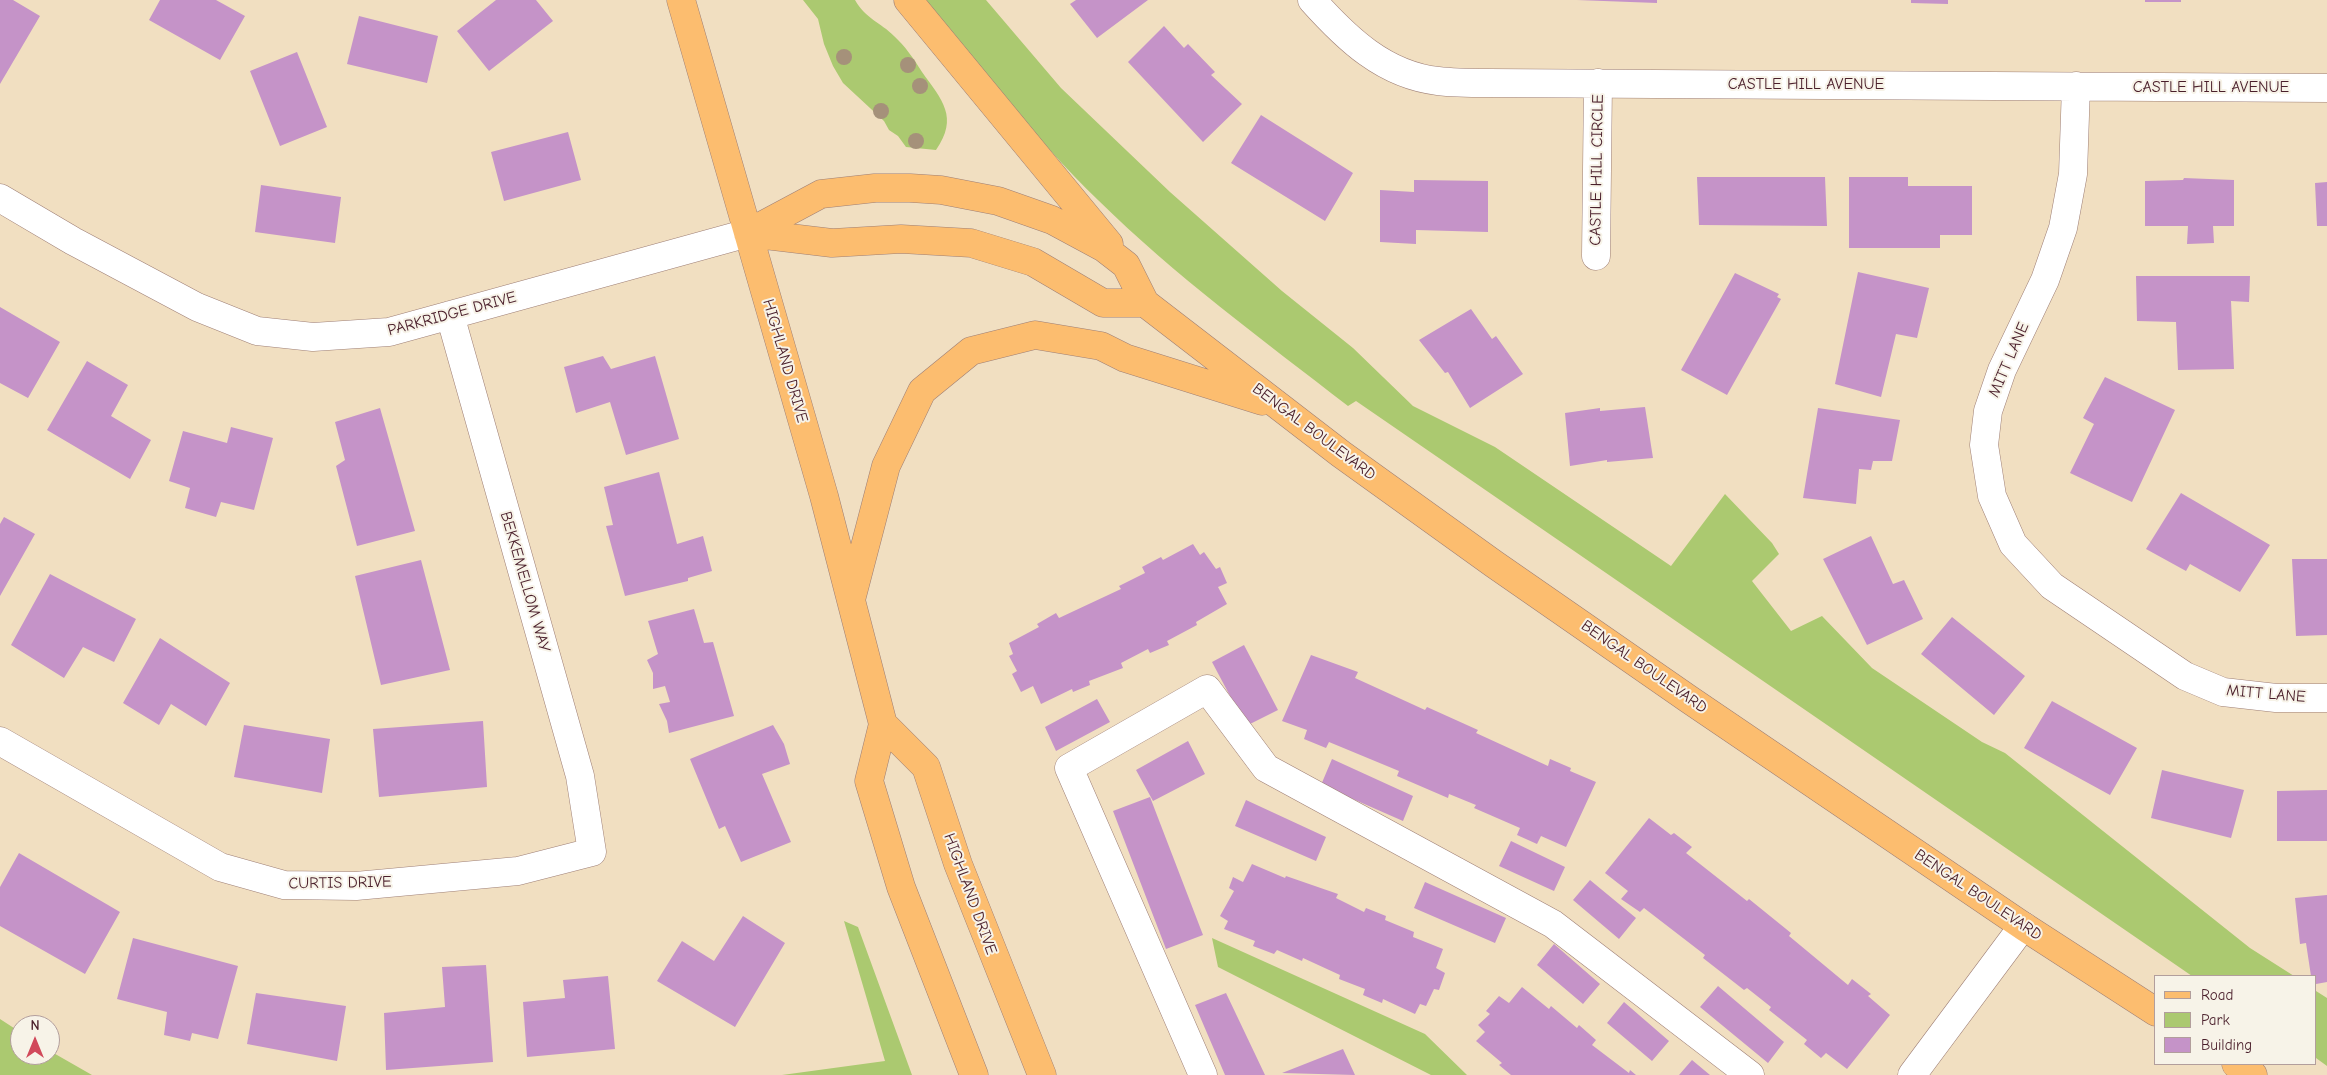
<!DOCTYPE html>
<html>
<head>
<meta charset="utf-8">
<style>
	body { margin:0 }
	#map { position:relative; width:2327px; height:1075px; overflow:hidden; background:#f1dfc1; font-family:"Comic Neue",sans-serif }
	canvas { display:block }
	.legend { position:absolute; left:2154px; top:975px; width:162px; height:90px; box-sizing:border-box; background:#f7f3e8; border:1px solid #b29e9c; margin:0; padding:6px 9px; list-style:none; font-size:15px; color:#4a1f2b }
	.legend li { display:flex; align-items:center; gap:10px; height:25px }
	.legend b { width:25px; border:1px solid #b29e9c }
	.north { position:absolute; left:10px; top:1015px; width:50px; height:50px; box-sizing:border-box; background:#f7f3e8; border:1px solid #b29e9c; border-radius:50%; rotate:0deg; font-size:14px; font-weight:700; line-height:20px; text-align:center; color:#4a1f2b }
	.north::after { content:''; display:block; margin:auto; width:18px; height:22px; background:#d1495b; clip-path:polygon(50% 0,100% 100%,50% 72%,0 100%) }
</style>
</head>
<body>
<div id="map">
<canvas width="2327" height="1075"></canvas>
<ul class="legend">
<li><b style="height:6px;background:#fcbd6f"></b>Road</li>
<li><b style="height:14px;background:#abc970"></b>Park</li>
<li><b style="height:14px;background:#c593c8"></b>Building</li>
</ul>
<div class="north">N</div>
</div>
<script>
const context = document.querySelector('canvas').getContext('2d');
context.lineJoin = 'round';
function fillPath(path, color) { context.fillStyle = color; context.fill(path, 'evenodd'); }
function strokePath(path, color, width, dash) { context.strokeStyle = color; context.lineWidth = width; context.lineCap = dash ? 'butt' : 'round'; context.setLineDash(dash || []); context.stroke(path); }
function drawText(font, color, halo, rows, align = 'center') {
  context.font = font + ' "Comic Neue",sans-serif'; context.lineWidth = 4; context.setLineDash([]); context.textBaseline = 'middle'; context.strokeStyle = halo; context.fillStyle = color; for (const [text, x, y, turn = 0] of rows) {
    context.save(); context.translate(x, y); context.rotate((+turn || 0) * Math.PI / 180); context.textAlign = isNaN(turn) ? turn : align; if (halo) context.strokeText(text, 0, 0); context.fillText(text, 0, 0); context.restore();
  }
}
const green = new Path2D(`
	M803,0H855C866,19 880,22 894,36C905,46 914,59 922,72C942,100 959,117 936,150L906,147L898,136L889,130L884,121L843,83L833,66L824,44L818,19Z
	M925,0H986L1061,88L1170,192L1282,291L1353,348L1413,406L1495,447L1671,566L1725,494L1772,543L1779,554L1752,581L1791,631L1822,616L1872,668L1982,742L2005,753L2250,948L2294,976H2192L1356,401L1348,406C1263,340 1175,276 1098,200C1035,139 981,68 925,0Z
	M844,921L858,927L912,1075H782L885,1061Z
	M1212,938L1425,1034L1467,1075H1431L1218,967Z
	M2316,991L2327,998V1066L2316,1058Z
	M0,1019L20,1032V1055H50V1051L92,1075H0Z`);
const building = new Path2D(`
	M0,0H13L40,16L0,84Z
	M160,0H216L245,16L220,60L149,20Z
	M496,0H536L553,21L489,71L457,31Z
	M1076,0H1148L1097,38L1070,4Z
	M1577,0H1657V3Z
	M1911,0H1948V4L1911,3Z
	M2145,0H2181V2H2145Z
	M359,16L438,36L427,83L347,64Z
	M1164,26L1184,48L1188,44L1215,72L1211,75L1242,104L1203,142L1128,62Z
	M297,52L327,127L280,146L250,71Z
	M1261,115L1353,173L1325,221L1231,163Z
	M568,132L581,180L504,201L491,152Z
	M1697,177H1825L1827,226L1699,225Z
	M1849,177H1908V186H1972V235H1940V248H1849Z
	M2184,178L2234,180V226H2213L2214,243L2187,244L2188,226H2145V181L2183,180Z
	M1414,180L1488,181V232L1416,230V244L1380,242V190L1414,192Z
	M2327,182V226H2317L2315,183Z
	M261,185L341,197L335,243L255,232Z
	M1858,272L1929,288L1917,338L1896,334L1881,397L1835,384Z
	M1735,273L1779,294L1777,297L1781,299L1727,395L1681,370Z
	M2136,276H2250L2249,302L2231,301L2234,369L2178,370L2176,322L2137,321Z
	M0,307L60,342L28,398L0,383Z
	M1471,309L1492,339L1496,336L1523,374L1470,408L1448,372L1445,373L1419,340Z
	M603,356L611,369L655,356L679,439L626,455L610,402L576,413L564,367Z
	M87,361L128,385L111,416L151,440L130,479L47,430Z
	M2105,377L2175,410L2132,502L2070,473L2094,424L2083,418Z
	M1645,407L1653,458L1607,462V460L1570,466L1565,413L1600,408V411Z
	M380,408L415,531L357,546L336,466L345,460L335,422Z
	M1818,408L1900,420L1892,461H1873L1871,470L1859,469L1856,504L1803,498Z
	M231,427L273,438L254,510L221,502L216,517L185,508L190,488L169,481L183,431L227,443Z
	M659,472L677,544L703,536L712,571L688,578V581L625,596L606,526L613,525L604,487Z
	M2181,493L2270,545L2240,592L2190,564L2186,571L2146,549Z
	M4,517L35,534L0,596V524Z
	M1871,536L1893,584L1904,580L1923,619L1867,645L1823,559Z
	M1193,544L1200,555L1204,552L1216,569L1220,567L1227,583L1218,587L1227,604L1196,622L1197,625L1167,641L1169,645L1150,653L1148,649L1121,663L1123,668L1089,681L1090,685L1073,692L1072,689L1041,704L1033,686L1021,692L1012,674L1017,671L1009,656L1013,654L1009,643L1039,627L1037,624L1056,613L1059,618L1121,589L1119,586L1145,573L1142,567L1161,557L1163,560Z
	M2292,559H2327V635L2296,636Z
	M421,560L450,670L381,685L355,576Z
	M50,574L136,619L114,662L83,647L64,678L11,645Z
	M694,609L704,643L713,642L734,716L669,733L667,721L659,704L670,702L665,686L653,689V673L647,660L658,654L648,621Z
	M1952,617L2025,676L1994,715L1921,654Z
	M160,638L230,683L206,726L171,704L159,725L123,703Z
	M1244,645L1278,710L1246,726L1212,662Z
	M1311,655L1358,672L1355,678L1425,710L1427,707L1478,730L1476,733L1548,766L1550,759L1571,768L1570,771L1596,782L1566,847L1541,836L1537,844L1517,835L1520,828L1474,808L1476,805L1449,794L1448,798L1397,776L1399,771L1329,742L1326,748L1304,739L1307,730L1282,721Z
	M1097,699L1110,722L1056,751L1045,727Z
	M2052,701L2137,748L2110,795L2024,748Z
	M483,721L487,787L379,797L373,729Z
	M244,725L330,739L322,793L234,777Z
	M773,725L784,744L790,764L762,774L791,842L741,862L725,826L719,829L690,759Z
	M1188,741L1205,774L1153,801L1136,770Z
	M1332,759L1413,796L1403,821L1321,785Z
	M2162,770L2244,790L2231,838L2151,818Z
	M2327,790V841H2277V791Z
	M1150,797L1203,935L1166,949L1113,811Z
	M1246,800L1326,837L1316,861L1235,826Z
	M1649,818L1671,835L1674,833L1692,847L1686,853L1747,901L1749,899L1791,933L1789,936L1848,985L1852,979L1871,994L1868,996L1890,1015L1847,1069L1826,1053L1821,1058L1804,1044L1807,1040L1769,1010L1771,1007L1747,988L1744,990L1703,958L1705,955L1644,908L1640,912L1621,899L1628,891L1605,873Z
	M1511,841L1565,867L1554,891L1499,866Z
	M19,853L120,912L85,974L0,926V887Z
	M1252,864L1285,878L1286,876L1338,894L1336,898L1364,912L1366,908L1386,916L1385,920L1414,932L1413,937L1443,949L1436,968L1445,973L1439,990L1434,989L1426,1006L1420,1004L1415,1014L1383,999L1382,1003L1363,995L1365,989L1339,979L1340,975L1303,958L1302,961L1277,950L1274,954L1253,946L1255,941L1224,929L1228,921L1220,916L1234,891L1229,888L1233,877L1243,882Z
	M1590,880L1636,918L1619,939L1573,900Z
	M1425,882L1506,918L1495,943L1414,908Z
	M2327,895V982L2316,984V976H2311L2306,943L2300,944L2295,898Z
	M743,916L785,943L735,1027L657,981L682,941L714,961Z
	M133,938L238,966L218,1039L192,1033L190,1041L164,1035L167,1012L117,999Z
	M1554,944L1600,984L1583,1004L1537,965Z
	M486,965L493,1062L386,1070L384,1013L445,1007L442,967Z
	M608,976L615,1049L527,1057L523,1002L565,998L563,980Z
	M1718,986L1784,1042L1768,1063L1700,1007Z
	M1522,987L1549,1009L1551,1006L1577,1028L1579,1025L1596,1040L1592,1045L1629,1073L1630,1070L1636,1075H1511L1499,1065L1502,1063L1476,1041L1485,1032L1478,1025L1490,1014L1486,1011L1499,996L1509,1003Z
	M256,993L346,1006L337,1061L247,1044Z
	M1226,993L1265,1075H1225L1195,1005Z
	M1624,1002L1669,1041L1652,1061L1607,1023Z
	M1343,1049L1355,1075L1282,1073Z
	M1692,1060L1710,1075H1679Z`);
const minor = new Path2D(`
	M1312,0C1346,38 1384,75 1438,81C1454,83 1471,83 1488,83L2327,88
	M2076,86L2073,174L2063,228L2045,280L2002,370L1988,411L1984,445L1992,496L2013,544L2052,586L2185,676L2223,692L2276,698H2327
	M0,198L73,241L197,307L257,331L313,337L389,332L748,233
	M1596,256L1598,83
	M0,741L220,867L284,885L356,886L518,871L592,852L580,776L450,315
	M1203,1075L1069,768L1207,689L1266,768L1553,924L1750,1075
	M1912,1075L2023,926`);
const major = new Path2D(`
	M681,0L824,496L883,724L869,781L901,887L974,1075
	M908,0L1109,244
	M748,233L821,194L875,188H910L941,190L998,201L1052,220L1104,248L1126,265L1145,303L1341,454L1494,564L1690,700L2023,926L2156,1012
	M748,233L832,243L901,239L971,243L1033,262L1103,303H1145
	M852,596L886,466L911,414L922,391L971,351L1035,335L1101,346L1125,358L1262,401
	M883,724L926,767L958,864L1042,1075
	M2236,1064L2253,1075`);
const trees = [
	[844,57],
	[908,65],
	[920,86],
	[881,111],
	[916,141]
];
const streetNames = [
	["CASTLE HILL AVENUE",1806,84],
	["CASTLE HILL AVENUE",2211,87],
	["CASTLE HILL CIRCLE",1597,170,-89],
	["PARKRIDGE DRIVE",452,314,-15],
	["MITT LANE",2009,360,-67],
	["HIGHLAND DRIVE",785,361,74],
	["BENGAL BOULEVARD",1314,432,37],
	["BEKKEMELLOM WAY",525,582,74],
	["BENGAL BOULEVARD",1644,667,35],
	["MITT LANE",2266,694,5],
	["CURTIS DRIVE",340,883,-1],
	["HIGHLAND DRIVE",970,894,70],
	["BENGAL BOULEVARD",1978,895,34]
];
fillPath(green, '#abc970');
fillPath(building, '#c593c8');
strokePath(minor, '#9e7f76', 29);
strokePath(major, '#9e7f76', 29);
strokePath(minor, '#fff', 28);
strokePath(major, '#fcbd6f', 28);
context.fillStyle = '#a5917a';
for (const [x, y] of trees) { context.beginPath(); context.arc(x, y, 8, 0, 2 * Math.PI); context.fill(); }
drawText('16px', '#4a1f2b', '#f7f3e8', streetNames);
</script>
</body>
</html>
